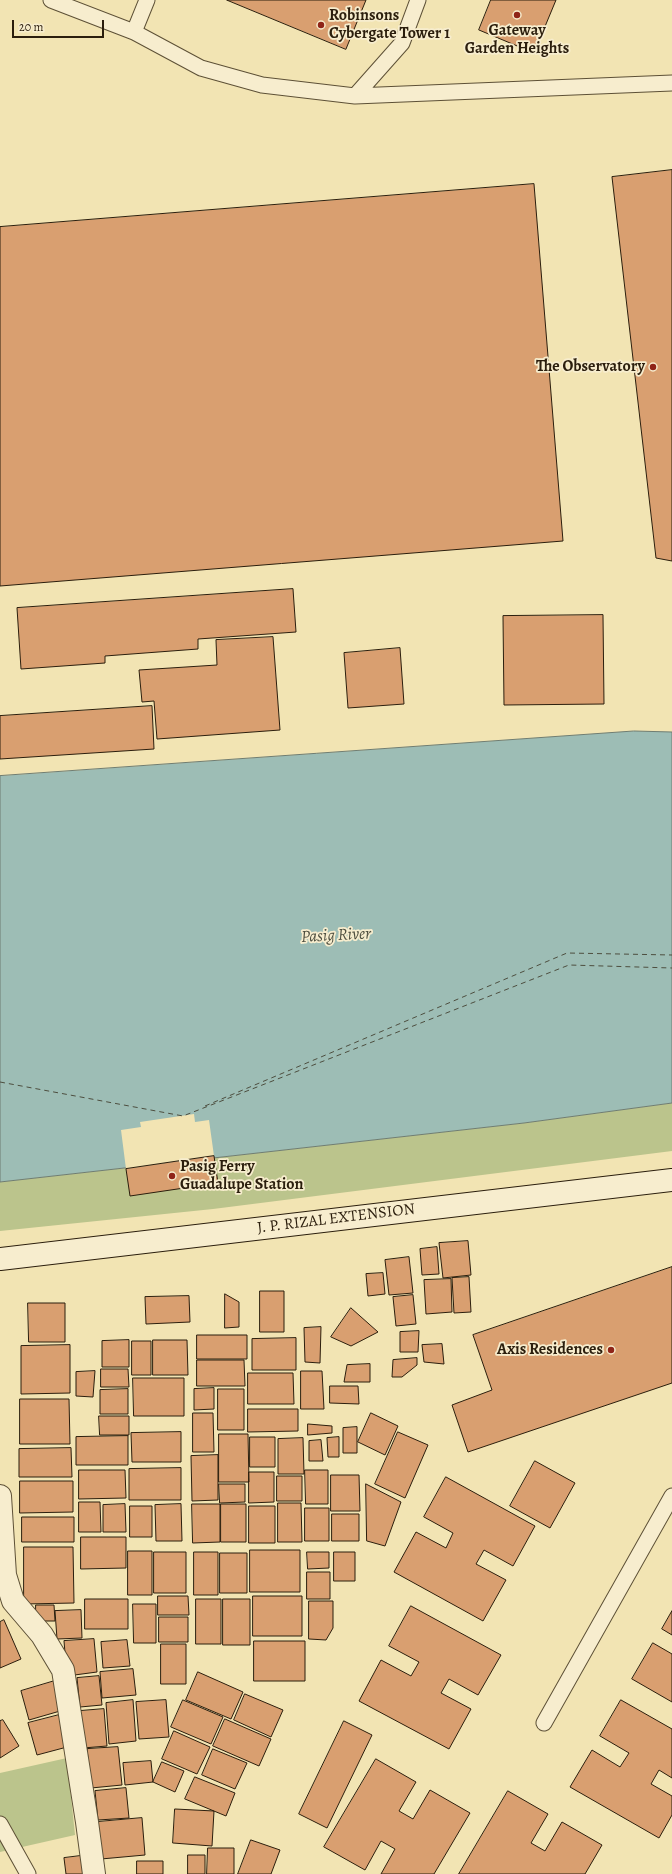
<!DOCTYPE html>
<html>
<head>
<meta charset="utf-8">
<style>
	body { margin:0 }
	#map { position:relative; width:672px; height:1874px; overflow:hidden; background:#f2e4b3; font-family:Alegreya,serif }
	canvas { display:block }
	.scale { position:absolute; left:12px; top:20px; width:92px; height:18px; box-sizing:border-box; border:2px solid #2b1e0d; border-top:0; padding-left:5px; font-size:12px; line-height:14px; white-space:nowrap; color:#2b1e0d; -webkit-text-stroke:3px #f7edce; paint-order:stroke }
</style>
</head>
<body>
<div id="map">
<canvas width="672" height="1874"></canvas>
<div class="scale">20 m</div>
</div>
<script>
const context = document.querySelector('canvas').getContext('2d');
context.lineJoin = 'round';
function fillPath(path, color) { context.fillStyle = color; context.fill(path, 'evenodd'); }
function strokePath(path, color, width, dash) { context.strokeStyle = color; context.lineWidth = width; context.lineCap = dash ? 'butt' : 'round'; context.setLineDash(dash || []); context.stroke(path); }
function drawText(font, color, halo, rows, align = 'center') {
  context.font = font + ' Alegreya,serif'; context.lineWidth = 3.5; context.setLineDash([]); context.textBaseline = 'middle'; context.strokeStyle = halo; context.fillStyle = color; for (const [text, x, y, turn = 0] of rows) {
    context.save(); context.translate(x, y); context.rotate((+turn || 0) * Math.PI / 180); context.textAlign = isNaN(turn) ? turn : align; if (halo) context.strokeText(text, 0, 0); context.fillText(text, 0, 0); context.restore();
  }
}
const green = new Path2D(`
	M672,1103V1151L213,1209L0,1231V1182L524,1123Z
	M67,1758L75,1835L0,1852V1773Z`);
const water = new Path2D(`
	M634,731L672,732V1103L524,1123L0,1182V776Z`);
const pier = new Path2D(`
	M194,1114L195,1122L209,1120L214,1156L126,1169L121,1130L141,1127L140,1122Z`);
const ferry = new Path2D(`
	M0,1082L183,1116L569,965L672,968
	M205,1106L567,953L672,955`);
const building = new Path2D(`
	M227,0H366L346,49Z
	M491,0H556L534,53L479,30Z
	M672,170V561L656,558L612,177Z
	M534,184L563,541L0,586V227Z
	M293,589L296,632L198,639V649L105,656V663L21,669L17,608Z
	M603,615L604,704L504,705L503,616Z
	M273,637L280,730L157,739L154,701L142,702L139,670L217,665L216,640Z
	M400,648L404,704L348,708L344,653Z
	M152,706L154,749L0,759V716Z
	M214,1156L218,1183L130,1196L126,1169Z
	M468,1241L471,1275L443,1278L439,1243Z
	M437,1247L439,1274L422,1275L420,1249Z
	M409,1257L413,1293L389,1295L385,1260Z
	M672,1267V1383L468,1452L452,1405L492,1390L473,1335Z
	M383,1273L385,1294L368,1296L366,1274Z
	M469,1277L471,1312L454,1313L452,1278Z
	M451,1279L452,1312L426,1314L424,1280Z
	M260,1291H284V1332H260Z
	M225,1294L239,1302V1327L225,1328Z
	M413,1295L416,1324L396,1326L393,1297Z
	M189,1296L190,1322L146,1324L145,1297Z
	M28,1303H65V1342H29Z
	M351,1308L378,1332L351,1346L331,1337Z
	M321,1327L320,1363L305,1362L304,1328Z
	M419,1331L418,1352H400V1332Z
	M197,1335H247V1359H197Z
	M296,1338V1370H252V1339Z
	M129,1340V1367H102V1341Z
	M153,1340H187L188,1375H153Z
	M132,1341H151V1375H132Z
	M442,1344L444,1364L424,1362L422,1345Z
	M70,1345V1393L21,1394V1346Z
	M417,1358V1365L402,1377H392L393,1360Z
	M197,1360H244L245,1386H197Z
	M370,1364V1382H344L347,1365Z
	M101,1369H128L129,1387H101Z
	M95,1371L93,1397L76,1396V1372Z
	M301,1371H322L324,1409H301Z
	M248,1373H293L294,1404H248Z
	M133,1378H184V1416H134Z
	M330,1386H358L359,1404L330,1403Z
	M214,1388V1409L194,1410V1389Z
	M128,1389V1414H100V1390Z
	M218,1389H244V1430H218Z
	M20,1399H69L70,1444H20Z
	M248,1409H298V1431L248,1432Z
	M193,1413H213L214,1452H193Z
	M371,1413L398,1426L385,1455L358,1442Z
	M99,1416H129V1435H100Z
	M308,1424L332,1426V1433L308,1435Z
	M357,1427V1453H343V1428Z
	M181,1432V1462H132L131,1433Z
	M398,1432L428,1445L405,1498L375,1484Z
	M219,1434H248L249,1482H219Z
	M128,1436V1465H76V1437Z
	M250,1437H275V1467H250Z
	M339,1437V1457H328L327,1438Z
	M303,1438L304,1474H278V1439Z
	M321,1440L323,1461H309V1441Z
	M71,1448L72,1477H19V1449Z
	M218,1455V1500L192,1501L191,1456Z
	M535,1461L575,1483L550,1528L510,1506Z
	M181,1468V1500H129V1469Z
	M79,1470H125L126,1498L79,1499Z
	M305,1470H328V1504H306Z
	M249,1472H274V1502L249,1503Z
	M331,1475H359L360,1511H331Z
	M277,1476H302V1501H277Z
	M446,1477L535,1526L513,1566L484,1550L476,1564L506,1580L483,1621L394,1572L416,1532L446,1548L453,1533L424,1517Z
	M20,1481H73V1512L20,1513Z
	M219,1484H245V1502L220,1503Z
	M366,1484L401,1502L385,1546L367,1541Z
	M79,1502H100L101,1532H79Z
	M278,1503H301L302,1542H278Z
	M125,1504L126,1532H103V1505Z
	M181,1504L182,1541H156L155,1505Z
	M192,1504H220V1542L193,1543Z
	M221,1504H246V1542H221Z
	M130,1506H152V1537H130Z
	M249,1506H275V1543H249Z
	M305,1508H329V1541H305Z
	M332,1514H359V1541H332Z
	M22,1517H74V1542H22Z
	M81,1537H126V1568L81,1569Z
	M24,1547H73L74,1603L24,1604Z
	M250,1550H300V1592H250Z
	M128,1551H152V1595H128Z
	M154,1552H186V1593H154Z
	M194,1552H218V1595H194Z
	M307,1552H329V1568L308,1569Z
	M334,1552H355V1581H334Z
	M220,1553H247V1593H220Z
	M307,1572H330V1599H307Z
	M158,1596H188L189,1615H158Z
	M253,1596H302V1636H253Z
	M85,1599H128V1629H85Z
	M196,1599H221V1644H196Z
	M223,1599H250V1645H223Z
	M309,1601H333V1628L326,1640L309,1639Z
	M133,1604H156V1643H134Z
	M36,1605H54L55,1621H36Z
	M411,1606L501,1655L478,1695L449,1679L441,1693L471,1709L449,1749L359,1701L381,1660L411,1676L419,1662L389,1646Z
	M81,1610L82,1638L57,1639L55,1611Z
	M672,1611V1635L662,1629Z
	M159,1617H188V1642H159Z
	M4,1620L21,1659L0,1668V1622Z
	M94,1639L97,1672L67,1676L64,1641Z
	M127,1640L130,1666L103,1668L101,1642Z
	M254,1641H305V1681H254Z
	M653,1643L672,1654V1702L632,1679Z
	M161,1644H186V1684H161Z
	M133,1669L136,1695L102,1698L100,1672Z
	M198,1672L243,1692L231,1719L186,1700Z
	M99,1676L102,1705L80,1707L77,1678Z
	M58,1680L67,1709L29,1720L21,1691Z
	M245,1694L283,1710L271,1737L234,1720Z
	M133,1700L136,1741L109,1744L106,1703Z
	M166,1700L169,1737L139,1739L136,1702Z
	M183,1700L223,1717L211,1744L171,1727Z
	M621,1700L672,1729V1778L659,1770L651,1784L672,1796V1815L659,1838L570,1787L592,1750L620,1767L629,1753L600,1736Z
	M104,1709L107,1746L83,1748L80,1711Z
	M59,1715L67,1747L37,1755L28,1723Z
	M225,1719L271,1739L259,1766L213,1746Z
	M3,1720L19,1746L0,1758V1721Z
	M344,1721L372,1735L327,1828L299,1814Z
	M174,1731L210,1747L197,1774L162,1759Z
	M118,1747L122,1785L91,1788L87,1749Z
	M213,1749L247,1763L235,1789L202,1775Z
	M376,1759L416,1782L399,1811L413,1819L430,1790L470,1813L434,1874H381L395,1849L381,1841L365,1870L324,1847Z
	M151,1761L153,1782L125,1785L123,1763Z
	M162,1762L184,1771L175,1792L153,1782Z
	M195,1777L235,1793L226,1816L185,1799Z
	M126,1788L129,1818L98,1820L95,1791Z
	M508,1791L548,1814L531,1843L545,1851L562,1822L602,1845L585,1874H459Z
	M175,1809L214,1811L212,1846L173,1843Z
	M142,1818L145,1855L101,1859L97,1822Z
	M251,1840L280,1850L271,1874H238Z
	M208,1848H234V1874H207Z
	M88,1855L92,1874H66L64,1858Z
	M188,1855H205V1874H188Z
	M137,1861H163V1874H137Z`);
const lane = new Path2D(`
	M51,0L134,32L201,68L262,85L355,96L672,83
	M134,32L147,0
	M355,96L402,43L418,0
	M544,1723L672,1496
	M0,1824L28,1874`);
const street = new Path2D(`
	M0,1496L5,1575L13,1601L42,1635L63,1670L87,1822L94,1874`);
const secondary = new Path2D(`
	M0,1259L672,1180`);
const markers = [
	[517,15,4,"#8f2418"],
	[321,25,4,"#8f2418"],
	[653,367,4,"#8f2418"],
	[172,1176,4,"#8f2418"],
	[611,1350,4,"#8f2418"]
];
const poiNames = [
	["Robinsons",329,16],
	["Cybergate Tower 1",329,34],
	["Gateway",517,31,"center"],
	["Garden Heights",517,49,"center"],
	["The Observatory",645,367,"right"],
	["Pasig Ferry",180,1167],
	["Guadalupe Station",180,1185],
	["Axis Residences",603,1350,"right"]
];
const streetNames = [
	["J. P. RIZAL EXTENSION",336,1219,-7]
];
const waterNames = [
	["Pasig River",336,936,-3]
];
fillPath(green, '#bbc48c');
fillPath(water, '#9dbdb5');
strokePath(water, '#6f7d72', 1);
fillPath(pier, '#f2e4b3');
strokePath(ferry, '#4d4e3f', 1, [5, 4]);
fillPath(building, '#d99f70');
strokePath(building, '#2b1e0d', 1);
strokePath(lane, '#5d5036', 17);
strokePath(street, '#5d5036', 24);
strokePath(secondary, '#2b1e0d', 24);
strokePath(lane, '#f7edce', 15);
strokePath(street, '#f7edce', 22);
strokePath(secondary, '#f7edce', 22);
for (const [x, y, r, color] of markers) { const dot = new Path2D(); dot.arc(x, y, r, 0, 2 * Math.PI); context.fillStyle = color; context.fill(dot); strokePath(dot, '#f7edce', 1.5); }
drawText('bold 16px', '#2b1e0d', '#f7edce', poiNames, 'left');
drawText('16px', '#2b1e0d', '#f7edce', streetNames);
drawText('italic 17px', '#4d4e3f', '#f7edce', waterNames);
</script>
</body>
</html>
